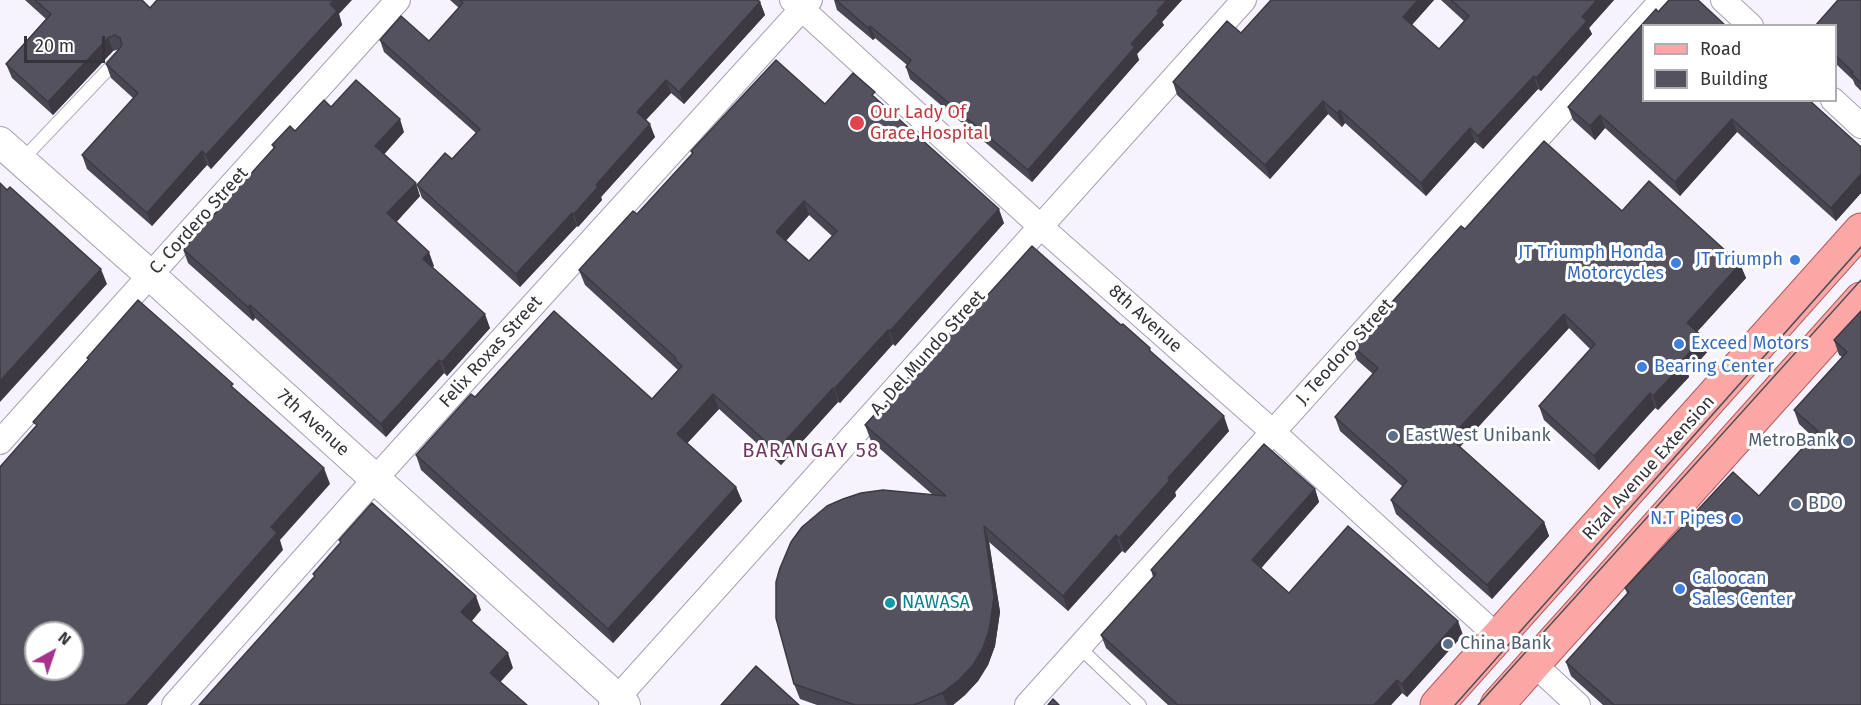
<!DOCTYPE html>
<html>
<head>
<meta charset="utf-8">
<style>
	body { margin:0 }
	#map { position:relative; width:1861px; height:705px; overflow:hidden; background:#f6f3fe; font-family:"Fira Sans",sans-serif }
	canvas { display:block }
	.legend { position:absolute; left:1642px; top:24px; width:195px; height:78px; box-sizing:border-box; background:#fff; border:2px solid #afaeb1; margin:0; padding:8px 10px; list-style:none; font-size:18px; color:#36343b }
	.legend li { display:flex; align-items:center; gap:12px; height:30px }
	.legend b { width:30px; border:2px solid #afaeb1 }
	.north { position:absolute; left:24px; top:621px; width:60px; height:60px; box-sizing:border-box; background:#fff; border:2px solid #afaeb1; border-radius:50%; rotate:40deg; font-size:16px; font-weight:700; line-height:24px; text-align:center; color:#36343b }
	.north::after { content:''; display:block; margin:auto; width:21px; height:27px; background:#a7328c; clip-path:polygon(50% 0,100% 100%,50% 72%,0 100%) }
	.scale { position:absolute; left:24px; top:36px; width:81px; height:27px; box-sizing:border-box; border:3px solid #36343b; border-top:0; padding-left:8px; font-size:18px; line-height:21px; white-space:nowrap; color:#36343b; -webkit-text-stroke:4px #fff; paint-order:stroke }
</style>
</head>
<body>
<div id="map">
<canvas width="1861" height="705"></canvas>
<ul class="legend">
<li><b style="height:8px;background:#fba7a6"></b>Road</li>
<li><b style="height:16px;background:#555260"></b>Building</li>
</ul>
<div class="north">N</div>
<div class="scale">20 m</div>
</div>
<script>
const context = document.querySelector('canvas').getContext('2d');
context.lineJoin = 'round';
function strokePath(path, color, width, dash) { context.strokeStyle = color; context.lineWidth = width; context.lineCap = dash ? 'butt' : 'round'; context.setLineDash(dash || []); context.stroke(path); }
function fillPath(path, color) { context.fillStyle = color; context.fill(path, 'evenodd'); }
function drawText(font, color, halo, rows, align = 'center') {
  context.font = font + ' "Fira Sans",sans-serif'; context.lineWidth = 6; context.setLineDash([]); context.textBaseline = 'middle'; context.strokeStyle = halo; context.fillStyle = color; for (const [text, x, y, turn = 0] of rows) {
    context.save(); context.translate(x, y); context.rotate((+turn || 0) * Math.PI / 180); context.textAlign = isNaN(turn) ? turn : align; if (halo) context.strokeText(text, 0, 0); context.fillText(text, 0, 0); context.restore();
  }
}
const service = new Path2D(`
	M21,161L118,59
	M1079,647L1140,705`);
const minor = new Path2D(`
	M792,0L1041,227L1273,432L1498,637
	M1723,0L1751,26
	M1833,100L1861,126
	M0,442L398,0
	M1534,664L1578,705
	M174,705L375,479L810,0
	M611,705L1244,0
	M1027,705L1662,0`);
const tertiary = new Path2D(`
	M0,142L150,275L625,705`);
const primary = new Path2D(`
	M1437,705L1861,230
	M1497,705L1861,299`);
const tram = new Path2D(`
	M1455,705L1861,247
	M1478,705L1861,280`);
const wall = new Path2D(`
	M25,0H142L150,8L339,14L342,25L211,169L207,165L152,226L87,169L82,155L133,98L111,78L106,64L120,49L113,51L53,115L12,78L6,64L46,19Z
	M450,0H758L760,2L765,15L684,104L671,93L646,120L655,137L601,197L602,200L578,227L577,226L520,287L422,198L417,185L452,159L476,133L384,52L380,40L429,41L459,8Z
	M834,0H1182L1162,22L1164,25L1137,54L1139,60L1032,182L910,79L906,67L907,65L875,38L873,40L837,10Z
	M1271,0H1434L1412,25L1439,49L1464,21L1441,0H1614L1589,28L1592,34L1541,91L1538,89L1483,149L1475,142L1426,196L1345,123L1342,127L1328,114L1270,179L1177,95L1173,82L1241,33Z
	M1861,0V91L1855,85L1853,80L1836,64V26Z
	M1658,12L1809,100L1861,147V193L1836,221L1737,132L1680,196L1605,128L1595,140L1573,120L1568,107Z
	M878,100L1004,223L895,346L893,344L840,403L838,402L781,465L719,409L687,443L736,487L742,501L613,643L421,470L416,455L475,397L652,399L678,370L585,285L579,270L637,214L692,154L691,151L825,104ZM809,215L832,236L809,261L786,241Z
	M331,107L404,132L384,154L420,196L396,222L434,266L432,267L490,328L447,376L444,373L386,437L255,318L253,321L188,263L183,249L274,149L272,145Z
	M1622,211L1740,264L1746,278L1697,332L1703,337L1708,351L1688,374L1689,377L1658,410L1655,408L1599,470L1544,420L1539,406L1590,349L1569,328L1460,447L1544,522L1549,536L1492,599L1396,514L1391,500L1403,487L1340,431L1335,417L1373,374L1357,360L1352,346L1465,229Z
	M976,308L1121,325L1150,348L1151,352L1229,431L1175,492L1176,496L1125,553L1122,551L1068,611L989,542L1000,612L995,646L988,665L978,681L965,695L953,705H817L800,699L794,684L933,495L871,441L865,425Z
	M1861,311V705H1603L1571,676L1566,662L1627,593L1625,588L1759,496L1813,437L1799,424L1794,410L1842,357L1839,355L1834,340Z
	M1315,489L1319,502L1261,568L1289,593L1463,635L1407,697L1402,693L1391,705H1168L1106,648L1101,635L1153,577L1151,570Z`);
const shadedWall = new Path2D(`
	M334,0H352L339,14L342,25L211,169L206,155Z
	M1167,0H1182L1162,22L1164,25L1137,54L1139,60L1032,182L1028,170Z
	M1418,0H1434L1407,30L1403,17Z
	M1597,0H1614L1589,28L1592,34L1541,91L1536,78L1582,17Z
	M760,2L765,15L684,104L679,92Z
	M870,26L875,38L873,40L868,28Z
	M108,38L113,51L53,115L48,102Z
	M1534,76L1538,89L1483,149L1478,136Z
	M666,80L671,93L641,125L637,112Z
	M1323,101L1328,114L1270,179L1265,165Z
	M1340,110L1345,123L1342,127L1337,113Z
	M1600,115L1605,128L1595,140L1590,126Z
	M400,119L404,132L380,159L375,146Z
	M1732,119L1737,132L1680,196L1675,182Z
	M650,124L655,137L601,197L602,200L578,227L574,214L596,185Z
	M1470,128L1475,142L1426,196L1421,183Z
	M202,151L207,165L152,226L147,213Z
	M1861,174V193L1836,221L1831,208Z
	M416,183L420,196L392,227L387,213Z
	M804,201L809,215L781,246L776,232Z
	M999,209L1004,223L895,346L890,331Z
	M572,213L577,226L520,287L516,274Z
	M429,252L434,266L428,272L423,259Z
	M1740,264L1746,278L1692,337L1687,323Z
	M101,269L107,284L0,402V381Z
	M250,305L255,318L253,321L248,307Z
	M485,314L490,328L447,376L442,362Z
	M1564,314L1569,328L1455,452L1450,438Z
	M888,330L893,344L840,403L834,389Z
	M1703,337L1708,351L1688,374L1689,377L1658,410L1653,396L1682,361Z
	M439,360L444,373L386,437L381,424Z
	M833,388L838,402L781,465L776,451Z
	M1650,393L1655,408L1599,470L1594,456Z
	M713,394L719,409L683,448L677,434Z
	M1224,416L1229,431L1175,492L1176,496L1125,553L1119,538L1168,478Z
	M324,468L330,484L280,540L283,550L147,705H126L271,527Z
	M736,487L742,501L613,643L608,629Z
	M1315,489L1319,502L1257,573L1252,560Z
	M1544,522L1549,536L1492,599L1487,585Z
	M984,526L989,542L1000,612L995,646L988,665L978,681L965,695L953,705H947L942,693Z
	M1116,535L1122,551L1068,611L1063,596Z
	M476,596L481,610L467,627L461,612Z
	M1458,621L1463,635L1407,697L1402,684Z
	M508,653L513,668L496,687L490,673Z
	M1397,680L1402,693L1391,705H1374Z`);
const building = new Path2D(`
	M35,0H142L150,8L157,0H334L330,4L337,11L206,155L202,151L147,213L82,155L138,93L106,64L120,48L122,44L120,38L115,35L108,38L48,102L6,64L51,14Z
	M460,0H758L760,2L679,92L666,80L637,112L650,124L596,185L598,187L574,214L572,213L516,274L417,185L445,153L452,159L480,129L380,40L401,16L429,41L463,3Z
	M836,0H1167L1157,11L1159,13L1131,44L1135,47L1028,170L906,67L911,60L870,26L868,28Z
	M1271,0H1418L1403,17L1439,49L1469,16L1451,0H1597L1582,17L1587,21L1536,78L1534,76L1478,136L1470,128L1421,183L1340,110L1337,113L1323,101L1265,165L1173,82L1227,21L1241,33Z
	M1669,0H1698L1726,26H1644V100H1809L1861,147V174L1831,208L1732,119L1675,182L1600,115L1590,126L1568,107L1656,9L1658,12Z
	M1838,0H1861V83L1851,73L1853,72L1836,56V26H1815Z
	M776,60L825,104L853,73L875,92L872,95L999,209L890,331L888,330L834,389L833,388L776,451L713,394L677,434L736,487L608,629L416,455L471,394L475,397L554,311L652,399L682,366L675,360L676,358L579,270L633,211L637,214L693,153L691,151ZM804,201L837,231L809,261L776,232Z
	M356,80L400,119L375,146L416,183L387,213L429,252L423,259L485,314L442,362L439,360L381,424L250,305L248,307L183,249L275,147L272,145L290,126L295,131L324,100L331,107Z
	M1544,141L1622,211L1649,181L1740,264L1687,323L1703,337L1682,361L1684,363L1653,396L1650,393L1594,456L1539,406L1595,344L1564,314L1450,438L1544,522L1487,585L1391,500L1407,481L1335,417L1378,368L1352,346L1461,226L1465,229Z
	M0,183L7,190L10,187L101,269L0,381Z
	M1032,246L1121,325L1123,324L1150,348L1149,350L1224,416L1168,478L1170,480L1119,538L1116,535L1063,596L984,526L994,597L989,631L982,650L973,665L959,680L942,693L914,705H855L794,684L776,618V582L780,568L791,542L802,527L827,506L843,499L861,493L883,490L946,496L865,425L974,306L976,308Z
	M138,300L233,384L231,386L324,468L271,527L277,533L126,705H0V467L37,425L33,422L89,359L87,358ZM36,633H72V669H36Z
	M1861,311V705H1614L1566,662L1629,592L1625,588L1733,472L1759,496L1818,431L1794,410L1847,352L1834,340Z
	M1264,444L1315,489L1252,560L1289,593L1348,526L1458,621L1402,684L1397,680L1374,705H1178L1101,635L1156,574L1151,570Z
	M372,503L476,596L461,612L508,653L490,673L527,705H199L315,576L313,574L341,542L339,540Z
	M756,666L799,705H721Z
	M1053,699L1059,705H1048Z`);
const markers = [
	[857,123,8,"#e0444e"],
	[1795,260,6,"#3f7fe0"],
	[1676,263,6,"#3f7fe0"],
	[1679,344,6,"#3f7fe0"],
	[1642,367,6,"#3f7fe0"],
	[1393,436,6,"#5c6f8a"],
	[1848,441,6,"#5c6f8a"],
	[1796,504,6,"#5c6f8a"],
	[1736,519,6,"#3f7fe0"],
	[1680,589,6,"#3f7fe0"],
	[890,603,6,"#0f9aa8"],
	[1448,644,6,"#5c6f8a"]
];
const healthNames = [
	["Our Lady Of",870,113],
	["Grace Hospital",870,134]
];
const streetNames = [
	["C. Cordero Street",199,221,-48],
	["8th Avenue",1145,319,42],
	["Felix Roxas Street",491,352,-48],
	["J. Teodoro Street",1345,352,-48],
	["A. Del Mundo Street",928,353,-48],
	["7th Avenue",313,423,42],
	["Rizal Avenue Extension",1649,468,-48]
];
const shopNames = [
	["JT Triumph Honda",1664,253],
	["Motorcycles",1664,274],
	["JT Triumph",1783,260],
	["Exceed Motors",1691,344,"left"],
	["Bearing Center",1654,367,"left"],
	["N.T Pipes",1724,519],
	["Caloocan",1692,579,"left"],
	["Sales Center",1692,600,"left"]
];
const serviceNames = [
	["EastWest Unibank",1405,436],
	["MetroBank",1836,441,"right"],
	["BDO",1808,504],
	["China Bank",1460,644]
];
const cultureNames = [
	["NAWASA",902,603]
];
const neighbourhoodNames = [
	["BARANGAY 58",811,451]
];
strokePath(service, '#a5a1b2', 14);
strokePath(minor, '#a5a1b2', 26);
strokePath(tertiary, '#a5a1b2', 32);
strokePath(primary, '#b4595a', 35);
strokePath(service, '#fff', 12);
strokePath(minor, '#fff', 24);
strokePath(tertiary, '#fff', 30);
strokePath(primary, '#fba7a6', 33);
strokePath(tram, '#4e4c54', 1.5);
fillPath(wall, '#494753');
fillPath(shadedWall, '#3c3943');
fillPath(building, '#555260');
strokePath(building, '#3c3943', 1.5);
for (const [x, y, r, color] of markers) { const dot = new Path2D(); dot.arc(x, y, r, 0, 2 * Math.PI); context.fillStyle = color; context.fill(dot); strokePath(dot, '#fff', 2); }
drawText('18px', '#be3a42', '#fff', healthNames, 'left');
drawText('18px', '#36343b', '#fff', streetNames);
drawText('18px', '#366cbe', '#fff', shopNames, 'right');
drawText('18px', '#4e5e75', '#fff', serviceNames, 'left');
drawText('18px', '#0d838f', '#fff', cultureNames, 'left');
context.letterSpacing = '1.5px';
drawText('20px', '#733863', '#fff', neighbourhoodNames);
context.letterSpacing = '0px';
</script>
</body>
</html>
